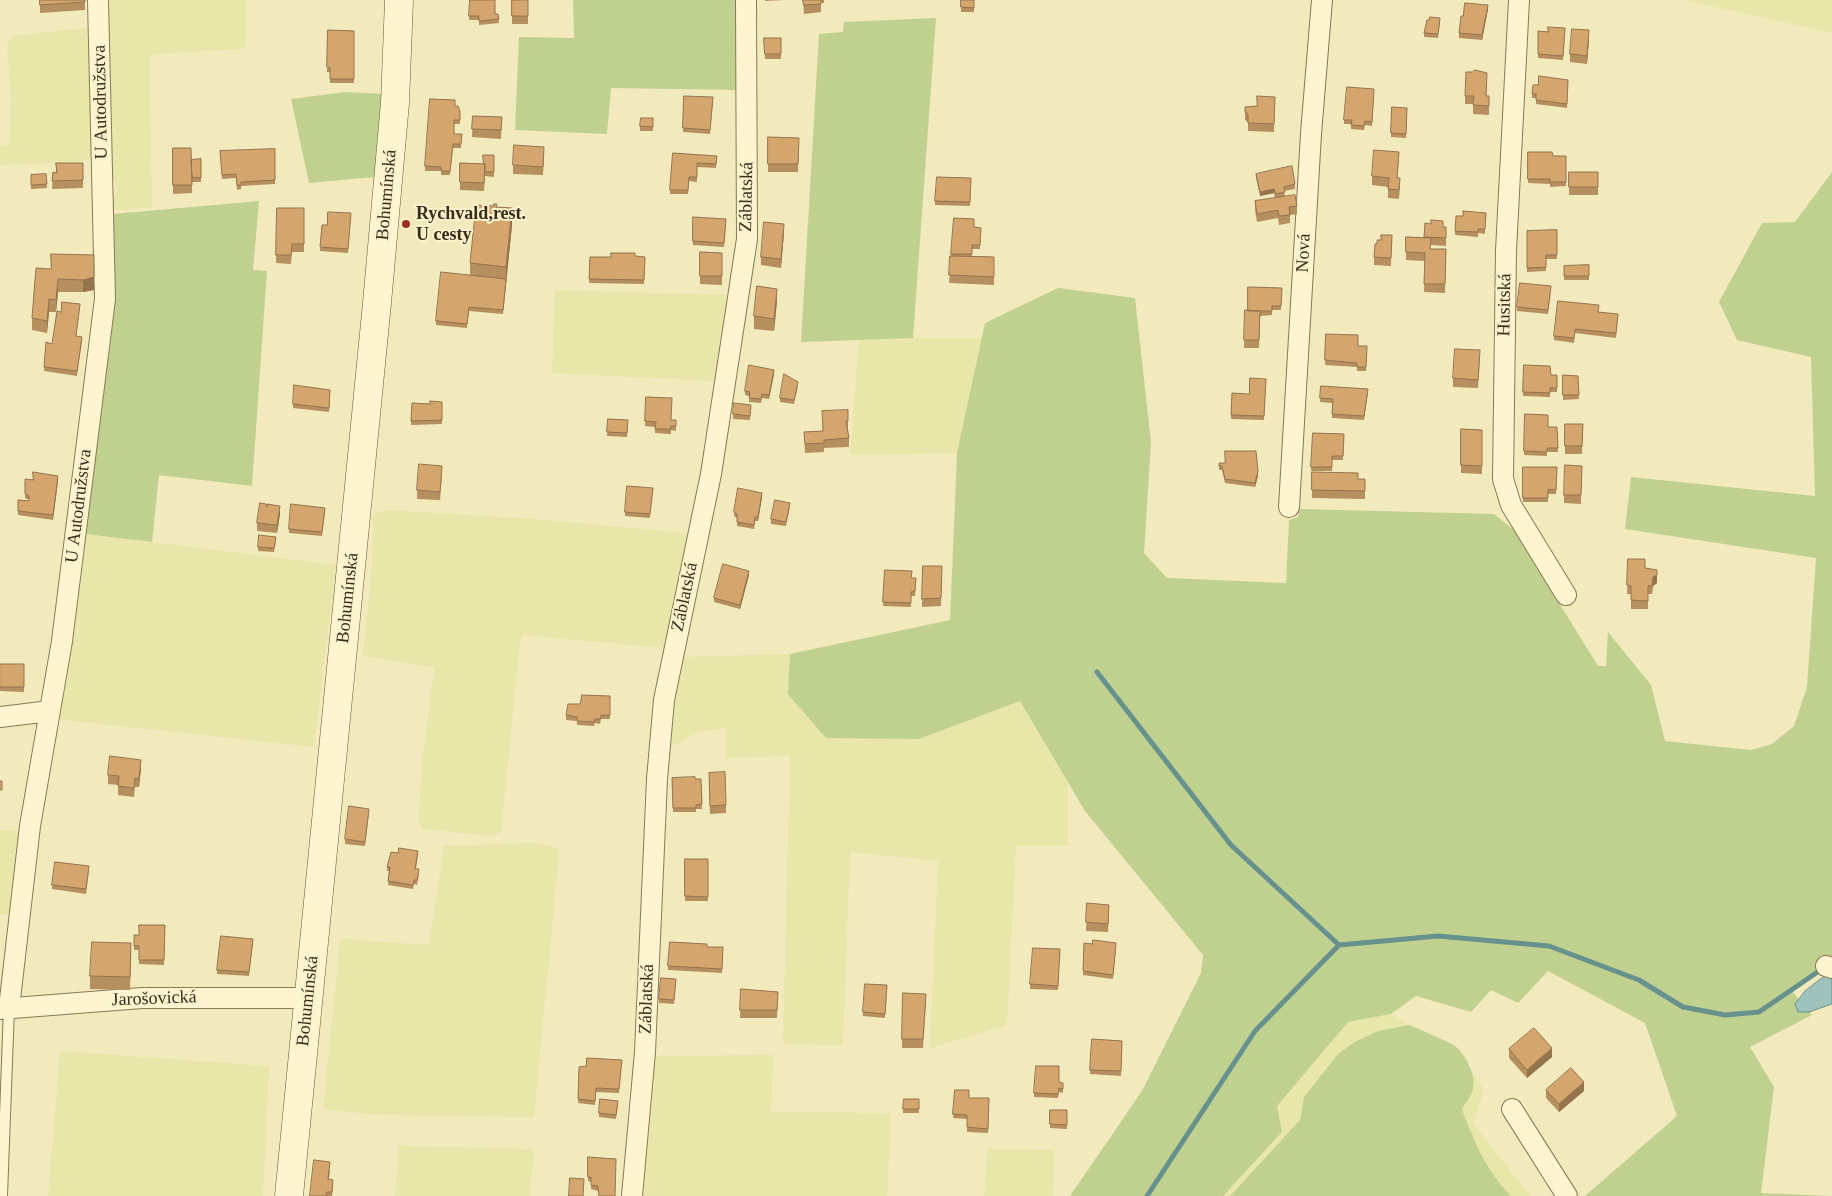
<!DOCTYPE html>
<html>
<head>
<meta charset="utf-8">
<style>
	body { margin:0 }
	canvas { display:block; background:#f2e9bc }
</style>
</head>
<body>
<canvas width="1832" height="1196"></canvas>
<script>
const context = document.querySelector('canvas').getContext('2d');
context.lineJoin = 'round';
function fillPath(path, color) { context.fillStyle = color; context.fill(path, 'evenodd'); }
function strokePath(path, color, width, dash) { context.strokeStyle = color; context.lineWidth = width; context.lineCap = dash ? 'butt' : 'round'; context.setLineDash(dash || []); context.stroke(path); }
function drawText(font, color, halo, rows, align = 'center') {
  context.font = font + ' "Times New Roman",serif'; context.lineWidth = 4; context.setLineDash([]); context.textBaseline = 'middle'; context.strokeStyle = halo; context.fillStyle = color; for (const [text, x, y, turn = 0] of rows) {
    context.save(); context.translate(x, y); context.rotate((+turn || 0) * Math.PI / 180); context.textAlign = isNaN(turn) ? turn : align; if (halo) context.strokeText(text, 0, 0); context.fillText(text, 0, 0); context.restore();
  }
}
const farmland = new Path2D(`
	M109,0H246V39L245,45L242,49L155,54L149,57L152,207L114,211L112,208L113,197L118,189L113,178Z
	M1684,0H1832V33Z
	M85,28L89,30L94,115L90,158L80,162L0,165V144L2,147L8,145L10,140L11,98L7,46L9,40L14,36Z
	M555,290L730,295L719,376L715,381L552,373Z
	M913,338H982L957,453L850,455L859,340Z
	M386,510L535,519L685,533L688,536L685,570L669,641L664,648L523,635L520,640L501,832L491,836L423,829L419,821L421,772L434,668L363,656L372,567L373,518L376,513Z
	M86,534L336,565L314,747L55,719Z
	M790,654L788,694L919,739L1020,700L1068,783V846H1016L1007,1025L930,1048L938,861L850,852L843,1045L783,1044L790,756L726,758V728L699,732L668,748L682,657Z
	M0,830L21,831L11,915L0,914Z
	M531,843L551,846L557,848L559,854L534,1117L382,1115L328,1110L323,1108L340,942L343,939L426,945L429,944L444,846Z
	M1391,1014L1417,1029L1408,1025L1304,1097L1300,1120L1230,1196H1223L1282,1132L1277,1106L1348,1022Z
	M60,1051L269,1066L263,1196H48Z
	M773,1055L771,1112L891,1113L887,1196H641L653,1056Z
	M1472,1071L1484,1090L1473,1123L1530,1196H1511L1497,1182L1477,1149L1462,1109L1470,1098L1474,1086Z
	M399,1146L534,1149L530,1196H395Z
	M988,1149L1054,1150L1053,1196H984Z`);
const green = new Path2D(`
	M573,0H739L740,90L611,88L607,134L515,130L519,37L574,38Z
	M936,18L913,338L801,342L819,34L843,32L844,22Z
	M346,92L382,94L375,177L309,183L291,99Z
	M1832,172V962L1793,992L1812,1015L1750,1047L1774,1087L1761,1193L1832,1196H1585L1677,1116L1645,1023L1548,971L1518,1003L1491,990L1471,1012L1416,996L1391,1014L1348,1022L1277,1106L1282,1132L1223,1196H1070L1142,1091L1201,973L1203,955L1085,811L1020,701L919,739L826,738L788,694L790,654L950,620L957,453L985,323L1058,288L1135,298L1151,442L1144,553L1167,578L1286,583L1289,520L1298,517L1300,509L1494,514L1514,530L1598,666H1606L1608,632L1651,685L1665,741L1751,750L1772,744L1794,726L1807,687L1816,558L1625,529L1631,477L1815,496L1811,357L1737,340L1719,302L1762,223L1795,222Z
	M259,201L253,270L267,271L252,486L159,475L152,542L86,534L114,293L113,214Z
	M1409,1025C1423,1031 1438,1037 1452,1044C1464,1051 1477,1075 1473,1089C1471,1097 1466,1102 1462,1109C1474,1142 1486,1170 1511,1196H1230L1300,1120L1304,1097L1338,1054L1353,1043L1378,1031Z`);
const water = new Path2D(`
	M1826,975H1832V1004L1809,1012H1798L1795,1004L1805,991Z`);
const stream = new Path2D(`
	M1097,672L1231,845L1339,945
	M1147,1196L1255,1031L1339,945L1438,936L1549,946L1639,980L1683,1007L1725,1015L1759,1012L1822,969`);
const service = new Path2D(`
	M2,1196L9,1008`);
const minor = new Path2D(`
	M1519,0L1506,251L1503,479L1511,505L1566,595
	M1289,507L1311,134L1322,0
	M0,717L50,711
	M1826,966L1832,968
	M9,1008L30,826L62,641L105,299L98,0
	M0,1009L142,998H308
	M1512,1109L1567,1196
	M632,1196L645,1052L657,779L664,700L711,474L747,239L746,0`);
const secondary = new Path2D(`
	M289,1196L377,303L395,103L399,0`);
const wall = new Path2D(`
	M40,0H85V10L40,13Z
	M470,0L495,14H498L499,23L479,25V20H469Z
	M512,0H528V24H512Z
	M765,0H784L765,1Z
	M803,0H824V3H821V12L804,14Z
	M961,0L974,8V12H961Z
	M1488,9L1482,40L1459,38V33Z
	M1440,22L1438,38L1424,37V33Z
	M328,30L354,31V83H330V72H327Z
	M1538,31L1565,33L1563,60L1538,58Z
	M764,38H781V59H765Z
	M1589,39L1587,64L1570,62V54Z
	M1568,80L1567,108L1536,104V98H1532V94L1538,85Z
	M1487,82L1486,96L1489,104V115L1473,114V104H1465V96Z
	M1374,93L1372,126L1365,125L1364,130L1351,129V124H1344V120Z
	M684,96L713,101L710,134L683,132Z
	M1275,97L1274,132L1248,131V122L1245,120V107L1257,106Z
	M455,106L460,120V124H454V134H462L461,148H453L450,175H441V171H425V166Z
	M1392,107L1407,108L1406,138L1391,137Z
	M473,116L502,117L501,139L472,137Z
	M653,118V131H640V126Z
	M768,137L799,138L798,172H768Z
	M173,148L191,160L201,159V182H192V193L173,194Z
	M275,149V184L241,186V189L237,190L236,178L222,179L220,151Z
	M1528,152L1553,156H1566V186L1550,187V184L1528,183Z
	M673,153L717,156L716,168L697,167V182L689,181L688,194H670Z
	M483,155H494V177L485,176L484,191L460,190V163L484,164Z
	M544,155L543,175L513,174V165Z
	M1399,161L1397,178L1400,187L1399,199L1388,198V187L1372,185V176Z
	M56,163H83V188L52,189L53,172L56,173Z
	M1569,172H1598V195H1569Z
	M46,174L47,188L31,189V175Z
	M1256,174L1295,184V189L1284,191L1285,196L1297,206V214L1290,215V223L1279,225L1278,218L1257,222L1255,210V201L1275,198L1274,193L1260,196L1256,178Z
	M971,178L970,206L935,205V201Z
	M497,207L512,225L503,314L469,311L467,328L436,325V321L470,275V263Z
	M277,208H304V252H292L291,264L276,263Z
	M351,213L348,253L320,251L322,225H327Z
	M1486,213L1485,234L1478,233V237L1455,235V231L1463,216Z
	M693,217L726,223L724,247L693,245Z
	M954,218L974,227L981,228L980,249H972V256L994,257V285L949,283Z
	M1425,223L1431,224L1443,227H1446V246L1431,245L1430,249H1446L1445,293L1424,292L1425,261L1406,260V237L1424,238Z
	M1557,230V259H1546V271L1527,272V231Z
	M784,232L781,268L761,265V257Z
	M1392,235L1391,266L1374,265V257L1377,244L1381,240Z
	M700,252L722,253V285L700,284Z
	M94,255V290L83,292H58L56,312H49L47,333L32,330V318L51,269Z
	M635,256L645,257L644,284L589,283L590,257H611Z
	M1589,265V280H1564V266Z
	M1282,288L1281,310H1272V315L1260,316L1259,348H1244L1245,310L1248,311Z
	M1551,290L1548,314L1517,311V307Z
	M777,301L774,331L754,329V316Z
	M80,308L76,336L82,341L77,376L44,371L46,342L52,344L61,312Z
	M1598,312L1618,318L1616,338L1575,333L1574,343L1554,340V336Z
	M1326,334L1358,346H1367L1366,371H1357V367L1325,365Z
	M1480,358L1478,388L1453,387V378Z
	M1524,365L1551,375H1557V392H1550V397L1523,396Z
	M774,374L769,399L762,398L761,403L749,402V396L745,395V391Z
	M1563,375L1578,376L1579,399L1563,400Z
	M1266,379L1264,420L1231,419L1232,393L1249,394Z
	M798,386L794,404L780,402V398Z
	M1321,386L1368,393L1364,420L1332,418V403L1320,402Z
	M330,394L329,412L293,408V404Z
	M646,397L671,420H676V431L671,430V434L655,433V427L645,426Z
	M442,402V424L411,425L412,403L430,404Z
	M751,409L750,420L733,419V414Z
	M848,410V429H847L849,438V447L824,448V452L805,453L804,432L822,431Z
	M1525,414L1548,427H1557L1558,452H1547V456L1524,455Z
	M608,419L628,420L627,437L607,436Z
	M1565,424H1583L1582,454H1565Z
	M1461,429L1482,430V474L1461,473Z
	M1313,433L1344,434L1343,460H1332V471H1311Z
	M1219,463L1258,476L1255,487L1225,483L1222,470H1219Z
	M1582,466L1581,504L1564,503V495Z
	M1523,467H1557L1556,494H1548V502H1523Z
	M1312,472L1358,479H1365V499L1312,498Z
	M442,474L440,500L417,499V490Z
	M25,479L58,480L53,520L18,515V500L29,501V500L25,498Z
	M653,488L650,518L625,516V512Z
	M762,497L758,521H755L754,529L737,526V518L734,516V512Z
	M267,507L280,514L277,533L257,531V523Z
	M790,507L786,526L771,524V519Z
	M325,512L322,536L289,533V529Z
	M276,541L274,552L258,551V547Z
	M1628,559L1645,568L1657,570V583L1653,586L1652,594H1648V609H1631V594H1627Z
	M923,566H942L941,606L922,607Z
	M885,570L912,578H916L915,596H911V607L883,606Z
	M749,575L740,609L714,602V598Z
	M0,664H24V692L0,691Z
	M610,696V719H601L600,724L595,723L594,726L577,725V721L566,720V715L580,704Z
	M141,768L139,787H135L134,797L118,795V785L108,784V775Z
	M672,778L701,779L702,809H696V812H673Z
	M709,781L726,805V813L710,814Z
	M369,813L365,846L345,844V839Z
	M418,855L416,869L419,873L417,885L414,884L413,889L388,885L389,871H387V867Z
	M685,859H708V901H685Z
	M89,870L86,894L52,889V885Z
	M1087,903L1109,913L1108,932L1086,931Z
	M165,925L164,965L139,964V950H134V935H139Z
	M670,942L707,947H723L722,973L668,970Z
	M253,943L249,976L217,974V970Z
	M1084,943L1116,947L1113,979L1083,975Z
	M1060,949L1058,990L1030,989V984Z
	M131,955L130,990L90,989V976Z
	M676,983L674,1004L659,1003V999Z
	M741,989L778,992L777,1018H740Z
	M887,989L885,1018L863,1016V1012Z
	M903,993L926,1002L923,1048H902Z
	M1092,1039L1122,1041L1121,1076L1090,1074Z
	M1509,1049L1552,1057L1527,1078L1509,1058Z
	M622,1060L619,1093L596,1092L595,1105L578,1103L579,1067Z
	M1059,1082L1063,1089V1093L1059,1092L1058,1098L1034,1097V1093Z
	M955,1090L969,1098H989L988,1133L967,1132V1119L953,1118Z
	M1546,1090L1584,1091L1559,1112L1546,1098Z
	M904,1099H919V1113H903Z
	M618,1106L616,1119L599,1117V1113Z
	M1050,1110H1067V1129L1050,1128Z
	M588,1157L615,1196L598,1191L591,1189V1182L588,1181Z
	M330,1170L329,1179L333,1188L332,1196H310Z`);
const shadedWall = new Path2D(`
	M1488,5V9L1482,40V35Z
	M1589,30V39L1587,64V56Z
	M1274,189V193L1260,196V192Z
	M512,208V225L503,314L506,279V267Z
	M784,224V232L781,268V259Z
	M94,277V290L83,292V280Z
	M58,279V292L56,312V300Z
	M777,289V301L774,331V319Z
	M49,299V312L47,333V321Z
	M774,370V374L769,399V395Z
	M1258,471V476L1255,487V483Z
	M58,476V480L53,520V515Z
	M762,493V497L758,521V517Z
	M280,506V514L277,533V525Z
	M749,571V575L740,609V605Z
	M1657,575V583L1653,586L1652,594L1653,577Z
	M141,760V768L139,787V779Z
	M1552,1048V1057L1527,1078V1070Z
	M1584,1082V1091L1559,1112V1104Z`);
const building = new Path2D(`
	M40,0H85V2L40,5Z
	M470,0H495V14H498L499,19L479,21V16H469Z
	M512,0H528V16H512Z
	M803,0H821V4L804,5Z
	M961,0H974V8L961,7Z
	M1465,3L1488,5L1482,35L1459,33L1461,16H1463Z
	M1430,17L1440,18L1438,34L1424,33L1427,20H1429Z
	M1548,27L1565,28L1563,56L1538,54V31L1548,32Z
	M1572,29L1589,30L1587,56L1570,54Z
	M328,30L354,31V79H330V68L327,67Z
	M764,38H781V54H765Z
	M1475,70L1487,73L1486,96H1489V106L1473,105L1474,96H1465L1466,72H1472Z
	M1539,76L1568,80L1567,104L1536,100V94H1532L1533,85H1538Z
	M1347,87L1374,89L1372,122L1365,121L1364,126L1351,125L1352,120H1344Z
	M684,96L713,97L710,130L683,128Z
	M1257,96L1275,97L1274,124L1248,123V114L1245,112V107L1257,106Z
	M430,99L455,100V106H458L460,111V120H454V134H462L461,144H453L450,171H441V167L425,166Z
	M1392,107L1407,108L1406,134L1391,133Z
	M473,116L502,117L501,130L472,129Z
	M641,118H653V127L640,126Z
	M768,137L799,138L798,164H768Z
	M514,145L544,147L543,167L513,165Z
	M173,148H191L192,185H173Z
	M275,149V180L241,182V185H237L236,174L222,175L220,151Z
	M1374,150L1399,152L1397,178H1400L1399,190L1388,189L1389,178L1372,176Z
	M1528,152H1552L1553,156H1566V182H1550V179H1528Z
	M673,153L717,156L716,164L697,163V177H689L688,190H670Z
	M483,155H494V172H485V164H484Z
	M201,159V178L192,177L191,160Z
	M56,163H83V180L52,181L53,172L57,173Z
	M460,163L485,164L484,183L460,182Z
	M1292,166L1295,184L1284,187L1285,192L1276,194L1274,189L1260,192L1256,174Z
	M1569,172H1598V187H1569Z
	M46,174L47,184L31,185V175Z
	M937,177L971,178L970,202L935,201Z
	M1295,195L1297,206L1289,207L1290,215L1279,216L1278,210L1257,214L1255,201Z
	M494,204H497L496,207L512,208L506,267L470,263L476,205L493,206Z
	M277,208H304V244H292L291,255H276Z
	M1463,211L1486,213L1485,229H1478V232L1455,231L1456,216H1463Z
	M328,212L351,213L348,249L320,247L322,225H327Z
	M693,217L726,219L724,243L693,241Z
	M954,218L974,219V227L981,228L980,245H972V254H951Z
	M1431,220L1443,221V227H1446V238L1424,237L1425,223L1431,224Z
	M764,222L784,224L781,259L761,257Z
	M1557,230V255H1546V267L1527,268V231Z
	M1381,235H1392L1391,258L1374,257L1375,244H1377V240H1381Z
	M1406,237L1431,238L1430,249H1446L1445,284H1424L1425,253L1406,252Z
	M700,252L722,253V276H700Z
	M611,253H635V256L645,257L644,280L589,279L590,257H611Z
	M51,254L94,255V277L83,280L58,279L56,300L49,299L47,321L32,318L36,268L51,269Z
	M950,256L994,257V277L949,275Z
	M1589,265V276H1564V266Z
	M441,272L506,279L503,310L469,307L467,324L436,321Z
	M1520,283L1551,286L1548,310L1517,307Z
	M757,286L777,289L774,319L754,316Z
	M1248,287L1282,288L1281,306H1272V311H1248Z
	M1558,301L1599,305L1598,312L1618,314L1616,333L1575,329L1574,338L1554,336Z
	M62,302L80,304L76,336L82,337L77,371L44,367L46,342L52,344L57,311L61,312Z
	M1245,310L1260,311L1259,340H1244Z
	M1326,334L1358,335V346H1367L1366,367H1357V363L1325,360Z
	M1455,349L1480,350L1478,380L1453,378Z
	M749,365L774,370L769,395L762,394L761,399L749,398L750,392L745,391Z
	M1524,365L1550,366L1551,375H1557V388H1550V393L1523,392Z
	M784,374L798,382L794,400L780,398Z
	M1563,375L1578,376L1579,395H1563Z
	M1250,378L1266,379L1264,416L1231,415L1232,393L1249,394Z
	M294,385L330,390L329,408L293,404Z
	M1321,386L1368,389L1364,416L1332,414L1333,399L1320,398Z
	M646,397L672,398L671,420H676V426H671V429H655L656,422L645,421Z
	M430,401L442,402V420L411,421L412,403L430,404Z
	M734,403L751,405L750,416L733,414Z
	M848,410V421H846L849,438L824,440V443L805,444L804,432L823,431L822,411Z
	M1525,414L1548,415V427H1557L1558,448H1547V452L1524,451Z
	M608,419L628,420L627,433L607,432Z
	M1565,424H1583L1582,446H1565Z
	M1461,429L1482,430V466L1461,465Z
	M1313,433L1344,434L1343,456H1332V467H1311Z
	M1225,451H1256L1258,471L1255,483L1225,479L1222,466H1219V463H1225Z
	M419,464L442,466L440,492L417,490Z
	M1565,465L1582,466L1581,495H1564Z
	M1523,467H1557L1556,490L1548,489V498H1523Z
	M33,472L58,476L53,515L18,511V500L29,501V496L25,494V479L33,480Z
	M1312,472L1358,473V479H1365V491L1312,490Z
	M627,486L653,488L650,514L625,512Z
	M738,488L762,493L758,517H755L754,525L737,522V514L734,512Z
	M775,500L790,503L786,522L771,519Z
	M260,503L266,504L267,507V504L280,506L277,525L257,523Z
	M291,504L325,508L322,532L289,529Z
	M259,535L276,537L274,548L258,547Z
	M1628,559H1645V568L1657,570V575L1653,577L1652,586H1648V601L1631,600V586L1627,585Z
	M723,564L749,571L740,605L714,598Z
	M923,566H942L941,598L922,599Z
	M885,570L912,571L911,578H916L915,591L911,592V603L883,602Z
	M0,664H24V687H0Z
	M582,695L610,696V715H601L600,719H595L594,722L577,721V717L566,715L568,704H580Z
	M110,756L141,760L139,779L135,778L134,788L118,786L119,776L108,775Z
	M725,772L726,805L710,806L709,773Z
	M695,777V779H701L702,804L696,805V808H673L672,778Z
	M0,781H2V790H0Z
	M349,806L369,809L365,842L345,839Z
	M399,848L418,851L415,869H419L417,880H414L413,885L388,881L390,867H387L391,852L398,853Z
	M685,859H708V897L685,896Z
	M55,862L89,866L86,889L52,885Z
	M1087,903L1109,905L1108,924L1086,922Z
	M139,925H165L164,960H139V946H134V935H139Z
	M221,936L253,939L249,972L217,970Z
	M1093,940L1116,943L1113,975L1083,971L1084,943L1092,944Z
	M92,942L131,943L130,977L90,976Z
	M670,942L707,944V947H723L722,969L668,966Z
	M1033,948L1060,949L1058,986L1030,984Z
	M661,978L676,979L674,1000L659,999Z
	M865,984L887,985L885,1014L863,1012Z
	M741,989L778,992L777,1010H740Z
	M903,993L926,994L923,1039H902Z
	M1534,1028L1552,1048L1527,1070L1509,1049Z
	M1092,1039L1122,1041L1121,1071L1090,1070Z
	M587,1058L622,1060L619,1089L596,1088L595,1101L578,1099L579,1067L586,1066Z
	M1036,1066H1059V1082L1063,1083V1089L1059,1088L1058,1094L1034,1093Z
	M1571,1068L1584,1082L1559,1104L1546,1090Z
	M955,1090H969V1098H989L988,1129L967,1127V1115L953,1114Z
	M600,1099L618,1101L616,1115L599,1113Z
	M904,1099H919V1109H903Z
	M1050,1110H1067V1125L1050,1124Z
	M588,1157L616,1159L615,1196H599L598,1186L591,1185V1177H588Z
	M314,1160L330,1162L328,1179L333,1180L332,1192H327L326,1196H310Z
	M570,1178L584,1179L583,1196H569Z`);
const markers = [
	[406,224,5,"#a02e1e"]
];
const streetNames = [
	["U Autodružstva",101,102,-91],
	["Bohumínská",387,195,-85],
	["Záblatská",747,197,-89],
	["Nová",1304,253,-87],
	["Husitská",1505,305,-89],
	["U Autodružstva",79,506,-83],
	["Záblatská",685,597,-78],
	["Bohumínská",348,598,-84],
	["Jarošovická",154,999,-2],
	["Záblatská",647,999,-88],
	["Bohumínská",308,1001,-84]
];
const poiNames = [
	["Rychvald,rest.",416,214],
	["U cesty",416,235]
];
fillPath(farmland, '#e8e6a9');
fillPath(green, '#c0d18f');
fillPath(water, '#a0c2bd');
strokePath(water, '#67918c', 1);
strokePath(stream, '#67918c', 5);
strokePath(service, '#8b7854', 12);
strokePath(minor, '#8b7854', 22);
strokePath(secondary, '#6c5937', 29);
strokePath(service, '#fcf5d0', 10);
strokePath(minor, '#fcf5d0', 20);
strokePath(secondary, '#fcf5d0', 28);
fillPath(wall, '#b68f5f');
fillPath(shadedWall, '#94744d');
fillPath(building, '#d4a66e');
strokePath(building, '#94744d', 1);
for (const [x, y, r, color] of markers) { const dot = new Path2D(); dot.arc(x, y, r, 0, 2 * Math.PI); context.fillStyle = color; context.fill(dot); strokePath(dot, '#f9f2cc', 2); }
drawText('18px', '#392d1a', '#f9f2cc', streetNames);
drawText('bold 18px', '#392d1a', '#f9f2cc', poiNames, 'left');
</script>
</body>
</html>
